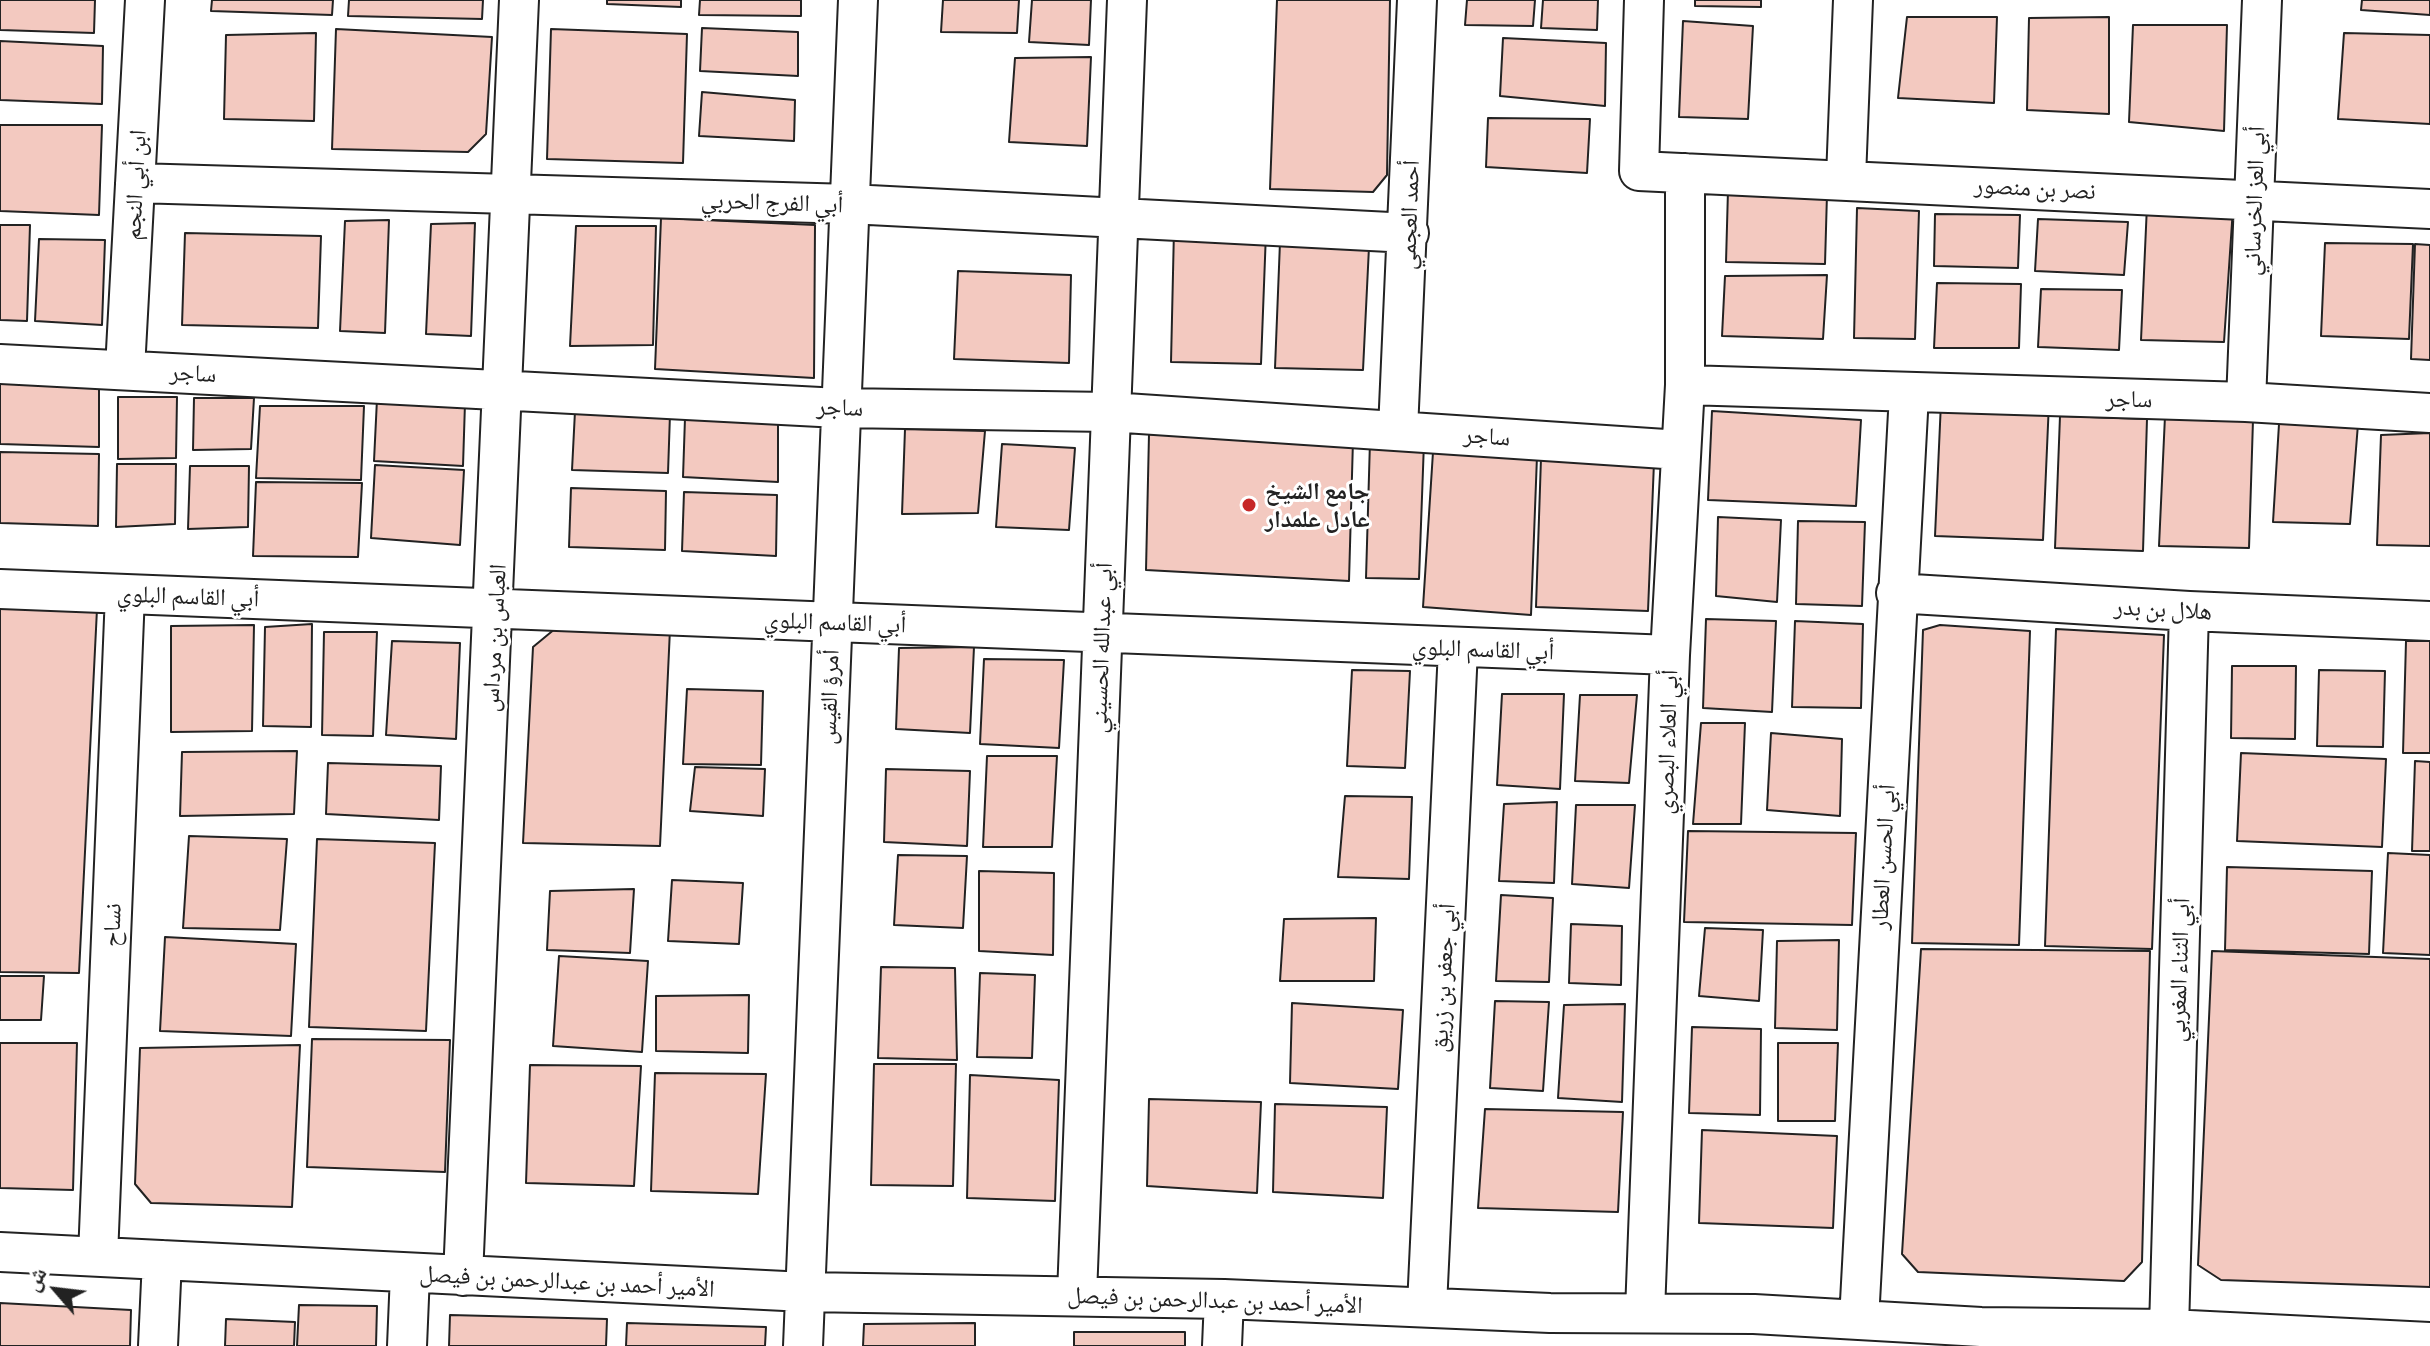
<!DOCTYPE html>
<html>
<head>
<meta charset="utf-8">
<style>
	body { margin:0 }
	#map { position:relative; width:2430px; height:1346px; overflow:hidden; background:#fff; font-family:Commissioner,"Noto Naskh Arabic",sans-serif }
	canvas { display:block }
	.north { position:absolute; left:16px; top:1250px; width:80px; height:80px; -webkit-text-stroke:6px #fff; paint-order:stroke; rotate:298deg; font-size:22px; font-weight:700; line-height:32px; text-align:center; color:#222 }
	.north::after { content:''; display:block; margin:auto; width:28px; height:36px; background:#222; clip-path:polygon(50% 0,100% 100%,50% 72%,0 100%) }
</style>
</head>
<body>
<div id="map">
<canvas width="2430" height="1346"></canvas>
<div class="north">ش</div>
</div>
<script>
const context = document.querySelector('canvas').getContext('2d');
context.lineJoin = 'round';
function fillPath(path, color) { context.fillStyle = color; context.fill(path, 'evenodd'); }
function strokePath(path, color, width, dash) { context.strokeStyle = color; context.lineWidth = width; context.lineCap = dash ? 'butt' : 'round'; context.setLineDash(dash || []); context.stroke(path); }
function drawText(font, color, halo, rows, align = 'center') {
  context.font = font + ' Commissioner,"Noto Naskh Arabic",sans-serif'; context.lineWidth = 6; context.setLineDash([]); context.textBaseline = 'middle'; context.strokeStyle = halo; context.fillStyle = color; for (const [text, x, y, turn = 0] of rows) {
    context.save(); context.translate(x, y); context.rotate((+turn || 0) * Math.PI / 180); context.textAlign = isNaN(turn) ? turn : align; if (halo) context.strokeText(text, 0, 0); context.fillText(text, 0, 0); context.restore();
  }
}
const building = new Path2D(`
	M0,0H95L94,33L0,30Z
	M212,0H333L332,15L211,11Z
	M349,0H483L482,19L348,16Z
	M607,0H681V7L607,4Z
	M700,0H801V16L699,15Z
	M943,0H1019L1017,33L941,32Z
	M1032,0H1091L1089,45L1029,42Z
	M1277,0H1390L1387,175L1373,192L1270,189Z
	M1467,0H1535L1533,26L1465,25Z
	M1543,0H1598L1597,30L1541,28Z
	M1695,0H1761V7L1695,6Z
	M2362,0H2430V15L2361,10Z
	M1907,17H1997L1994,103L1898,98Z
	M2109,17V114L2027,110L2029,18Z
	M1683,21L1753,26L1748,119L1679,117Z
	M2133,25H2227L2224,131L2129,122Z
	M702,28L798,32V76L700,71Z
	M336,29L492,37L486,134L468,152L332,149Z
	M551,29L687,34L683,163L547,159Z
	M316,33L314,121L224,119L226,35Z
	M2344,33L2430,35V124L2338,119Z
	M1503,38L1606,43L1605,106L1500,96Z
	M0,41L103,46L102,104L0,100Z
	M1091,57L1087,146L1009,142L1015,58Z
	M702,92L795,100L794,141L699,136Z
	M1488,118L1590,119L1587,173L1486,167Z
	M0,125H102L99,215L0,211Z
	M1728,190L1827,194L1825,264L1726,262Z
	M2147,205L2233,208L2224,342L2141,340Z
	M1857,208L1919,211L1915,339L1854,338Z
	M1935,214L2020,215L2018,268L1934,266Z
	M661,218L815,225L814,378L655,369Z
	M2038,219L2128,222L2124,275L2035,271Z
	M389,220L385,333L340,331L345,221Z
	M475,223L471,336L426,334L431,224Z
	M0,225H30L27,321L0,320Z
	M576,226H656L653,345L570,346Z
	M1174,229L1266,232L1261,364L1171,362Z
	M185,233L321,236L318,328L182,325Z
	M39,239L105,240L102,325L35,321Z
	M1280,242L1369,247L1363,370L1275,368Z
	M2325,243L2413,244L2409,339L2321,336Z
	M2415,244L2430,245V360L2411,359Z
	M958,271L1071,275L1069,363L954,359Z
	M1827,275L1823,339L1722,336L1725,276Z
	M1937,283L2021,284L2019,348H1934Z
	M2041,289L2122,290L2119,350L2038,347Z
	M0,373L99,375V447L0,444Z
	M118,397H177L176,458L118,459Z
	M194,398H254L251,449L193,450Z
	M377,399L465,403L463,466L374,461Z
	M1941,402H2049L2043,540L1935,536Z
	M260,406H364L361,480L256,478Z
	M575,411L670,414L668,473L572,470Z
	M1712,411L1861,420L1856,506L1708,500Z
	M2060,416L2147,419L2143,551L2055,548Z
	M2165,416L2253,420L2249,548L2159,546Z
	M685,418L778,422V482L683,477Z
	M2279,424H2358L2350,524L2273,522Z
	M905,429L985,431L978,513L902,514Z
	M2430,433V546L2377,545L2381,435Z
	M1149,434L1353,440L1349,581L1146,570Z
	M1370,441L1424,442L1419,579L1366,578Z
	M1002,444L1075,448L1069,530L996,527Z
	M0,452L99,454L98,526L0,523Z
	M1433,452L1537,456L1531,615L1423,607Z
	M1541,458L1654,462L1648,611L1536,607Z
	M117,464H176L175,524L116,527Z
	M375,465L464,470L460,545L371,538Z
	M190,466H249L248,527L188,529Z
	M256,482L362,483L358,557L253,556Z
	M571,488L666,491L665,550L569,547Z
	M684,492L777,495L776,556L682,551Z
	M1718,517L1781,520L1777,602L1716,596Z
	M1798,521L1865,522L1862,606L1796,604Z
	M0,605L97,609L79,973L0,972Z
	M1706,619L1776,621L1772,712L1703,708Z
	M1795,621L1863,624L1861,708L1792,707Z
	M312,624L311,727L263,726L265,627Z
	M254,625L252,731L171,732V626Z
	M1940,625L2030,631L2019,945L1912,943L1923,630Z
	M556,628L670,629L660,846L523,843L533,647Z
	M2056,629L2164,635L2152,949L2045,946Z
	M324,632H377L373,736L322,735Z
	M392,641L460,643L456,739L386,735Z
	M2406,641H2430V753H2403Z
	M974,647L970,733L896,729L899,648Z
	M984,659L1064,660L1059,748L980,744Z
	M2232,666H2296L2295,739L2231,738Z
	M1352,670L1410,671L1405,768L1347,766Z
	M2319,670L2385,671L2383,747L2317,746Z
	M687,689L763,691L761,765L683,764Z
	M1502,694H1564L1560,789L1497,785Z
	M1580,695H1637L1629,783L1575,781Z
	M1701,723H1745L1741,824H1693Z
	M1771,733L1842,739L1840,816L1767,810Z
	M297,751L294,814L180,816L182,752Z
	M2241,753L2386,759L2382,847L2237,841Z
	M987,756H1057L1052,847H983Z
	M2415,761L2430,762V851H2412Z
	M328,763L441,766L439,820L326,814Z
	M695,767L765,769L763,816L690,811Z
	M886,769L970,771L967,846L884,842Z
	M1345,796L1412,797L1409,879L1338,877Z
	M1557,802L1554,883L1499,881L1504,804Z
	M1576,805H1635L1629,888L1572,884Z
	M1688,831L1856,833L1852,925L1684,922Z
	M189,836L287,839L280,930L183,928Z
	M317,839L435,843L426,1031L309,1027Z
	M2388,853L2430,855V955L2383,953Z
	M898,855L967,856L963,928L894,925Z
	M2227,867L2372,871L2369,954L2225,950Z
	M979,871L1054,873L1053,955L979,951Z
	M672,880L743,883L739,944L668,941Z
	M634,889L630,953L547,950L550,891Z
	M1501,895L1553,898L1549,982L1496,981Z
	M1376,918L1374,981H1280L1284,919Z
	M1571,924L1622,926L1621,985L1569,983Z
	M1705,928L1763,930L1759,1001L1699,996Z
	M165,937L296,944L291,1036L160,1031Z
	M1839,940L1837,1030L1775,1028L1777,941Z
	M1921,949L2150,951L2142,1262L2124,1281L1918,1272L1902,1254Z
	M2212,951L2430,959V1287L2221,1280L2198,1265Z
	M559,956L648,961L642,1052L553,1046Z
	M881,967L955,968L957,1060L878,1058Z
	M980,973L1035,975L1032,1058L977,1057Z
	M0,976H44L41,1020H0Z
	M749,995L748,1053L656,1051V996Z
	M1495,1001L1549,1002L1543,1091L1490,1088Z
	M1292,1003L1403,1010L1398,1089L1290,1083Z
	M1625,1004L1622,1102L1558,1098L1564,1005Z
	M1692,1027L1761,1029L1760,1115L1689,1113Z
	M312,1039L450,1040L445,1172L307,1167Z
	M0,1043H77L73,1190L0,1188Z
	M1778,1043H1838L1835,1121H1778Z
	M300,1045L292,1207L151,1203L135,1184L140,1048Z
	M874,1064H956L953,1186L871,1185Z
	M530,1065L641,1066L634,1186L526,1183Z
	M655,1073L766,1074L758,1194L651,1191Z
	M970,1075L1059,1080L1055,1201L967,1198Z
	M1149,1099L1261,1102L1257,1193L1147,1186Z
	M1275,1104L1387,1107L1383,1198L1273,1192Z
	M1485,1109L1623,1112L1618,1212L1478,1208Z
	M1702,1130L1837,1136L1833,1228L1699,1223Z
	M0,1303L131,1310L130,1346H0Z
	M299,1305L377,1306L376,1346H297Z
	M450,1315L607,1319L606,1346H449Z
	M226,1319L295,1322L294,1346H225Z
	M627,1323L766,1327L765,1346H626Z
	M975,1323V1346H863L864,1324Z
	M1074,1332H1185V1346H1074Z`);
const minor = new Path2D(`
	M1644,0L1639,171L2430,209
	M1846,178L1853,0
	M135,183L850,204L1409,233
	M0,364L839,408L1110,412L1680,450
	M125,369L145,0
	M1685,385L2246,402L2430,413
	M2246,402L2262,0
	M1398,430L1417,0
	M0,589L1670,655
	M1896,593L2189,611L2430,621
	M0,1252L805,1292L1224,1299L1550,1313L1754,1314L1981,1327L2169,1329L2430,1342
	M98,1256L125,594
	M463,1276L519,0
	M1077,1295L1127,0
	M1427,1306L1458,649
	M1645,1312L1670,655L1685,385V173
	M1859,1320L1909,394
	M2169,1329L2189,611
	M158,1346L162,1260
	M407,1346L410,1274
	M803,1346L858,0
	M1222,1346L1224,1299`);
const markers = [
	[1249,505,8,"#c62828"]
];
const streetNames = [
	["ابن أبي النجم",135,185,-87],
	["نصر بن منصور",2035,188,3],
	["أبي العز الخرساني",2254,201,-88],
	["أبي الفرج الحربي",772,202,2],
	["أحمد العجمي",1409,215,-88],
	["ساجر",193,373,3],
	["ساجر",2129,399,1],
	["ساجر",840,407,2],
	["ساجر",1487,436,4],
	["أبي القاسم البلوي",188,596,2],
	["هلال بن بدر",2163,609,3],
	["أبي القاسم البلوي",835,622,2],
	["العباس بن مرداس",494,638,-87],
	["أبي عبدالله الحسيني",1101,648,-88],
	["أبي القاسم البلوي",1483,649,2],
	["أمرؤ القيس",829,697,-88],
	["أبي العلاء البصري",1667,742,-88],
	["أبي الحسن العطار",1883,857,-87],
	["نساح",112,925,-88],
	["أبي الثناء المغربي",2179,970,-88],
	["أبي جعفر بن زريق",1443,978,-87],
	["الأمير أحمد بن عبدالرحمن بن فيصل",567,1281,3],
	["الأمير أحمد بن عبدالرحمن بن فيصل",1215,1300,2]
];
const poiNames = [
	["جامع الشيخ",1265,491],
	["عادل علمدار",1265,519]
];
fillPath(building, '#f3c9c0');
strokePath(building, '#222', 2);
strokePath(minor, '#222', 42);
strokePath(minor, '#fff', 38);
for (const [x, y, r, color] of markers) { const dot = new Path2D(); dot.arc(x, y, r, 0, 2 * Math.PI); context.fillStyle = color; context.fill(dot); strokePath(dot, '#fff', 3); }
drawText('24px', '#222', '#fff', streetNames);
drawText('bold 24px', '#222', '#fff', poiNames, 'left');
</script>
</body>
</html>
